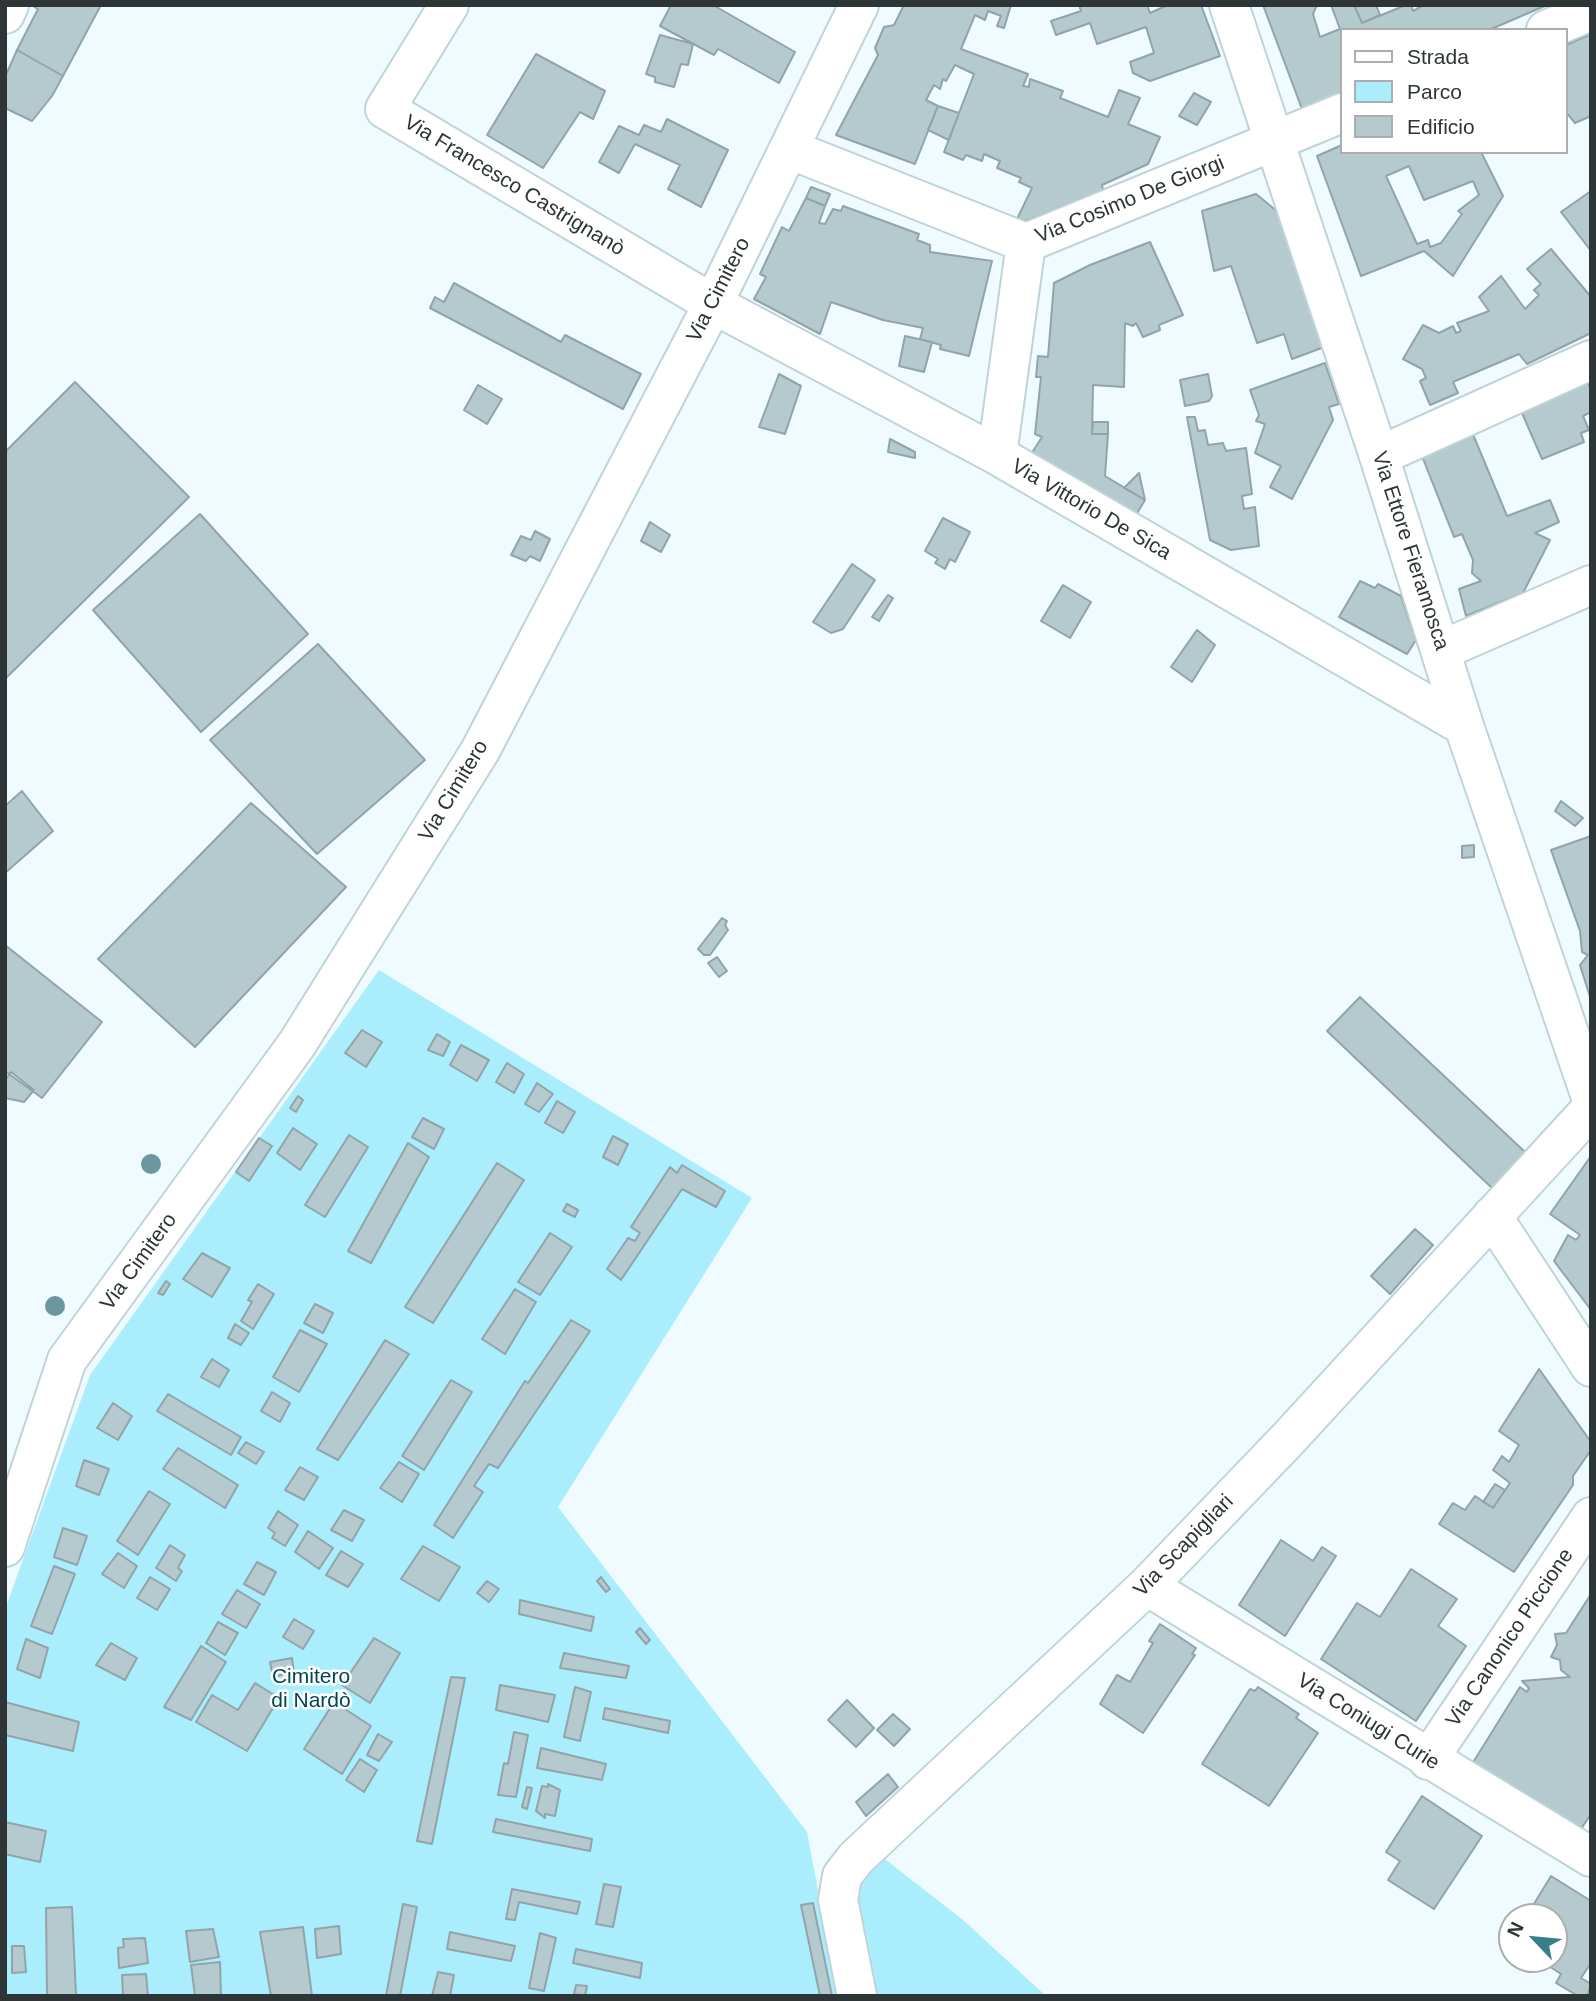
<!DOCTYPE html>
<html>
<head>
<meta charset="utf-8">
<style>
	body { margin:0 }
	#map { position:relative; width:1596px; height:2001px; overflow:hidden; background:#effbff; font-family:Arial,sans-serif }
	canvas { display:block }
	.frame { position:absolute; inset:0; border:7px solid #2d3537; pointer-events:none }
	.legend { position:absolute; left:1340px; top:28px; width:228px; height:126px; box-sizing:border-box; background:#fff; border:2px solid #abaeaf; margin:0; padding:9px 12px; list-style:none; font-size:21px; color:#2d3537 }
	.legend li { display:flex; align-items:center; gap:14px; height:35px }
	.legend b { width:35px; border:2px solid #abaeaf }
	.north { position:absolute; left:1498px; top:1903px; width:70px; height:70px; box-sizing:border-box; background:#fff; border:2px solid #abaeaf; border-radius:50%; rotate:296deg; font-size:19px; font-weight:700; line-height:28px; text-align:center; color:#2d3537 }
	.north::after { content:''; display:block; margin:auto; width:24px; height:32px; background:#3a7e8d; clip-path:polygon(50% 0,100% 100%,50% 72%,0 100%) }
</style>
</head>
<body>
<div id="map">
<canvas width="1596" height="2001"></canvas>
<div class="frame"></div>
<ul class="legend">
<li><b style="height:9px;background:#fff"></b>Strada</li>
<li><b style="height:19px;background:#aaeefe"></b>Parco</li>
<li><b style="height:19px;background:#b5cacf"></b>Edificio</li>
</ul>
<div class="north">N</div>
</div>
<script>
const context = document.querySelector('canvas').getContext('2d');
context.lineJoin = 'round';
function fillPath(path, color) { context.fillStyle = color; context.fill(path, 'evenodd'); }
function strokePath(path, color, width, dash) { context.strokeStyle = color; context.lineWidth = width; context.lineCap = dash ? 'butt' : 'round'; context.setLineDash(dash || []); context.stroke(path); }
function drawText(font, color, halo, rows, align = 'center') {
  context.font = font + ' Arial,sans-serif'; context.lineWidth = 5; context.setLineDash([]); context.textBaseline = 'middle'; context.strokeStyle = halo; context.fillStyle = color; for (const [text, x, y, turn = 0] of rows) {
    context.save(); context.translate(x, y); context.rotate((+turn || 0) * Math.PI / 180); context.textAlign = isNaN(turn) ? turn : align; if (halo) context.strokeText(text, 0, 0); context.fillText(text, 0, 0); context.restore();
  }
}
const green = new Path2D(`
	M379,970L752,1198L558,1507L807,1832L838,1996H5V1609L90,1375Z
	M881,1856L963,1920L1046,1996H869L860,1954L857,1880Z`);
const building = new Path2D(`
	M101,5L63,76L17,50L38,9L31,5Z
	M671,5H713L795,52L779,83L718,49L714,55L660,26Z
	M904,5H1011L1004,28L997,26L1001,16L988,11L985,20L975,15L961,49L1028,74L1023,86L1029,87L1030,79L1063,91L1060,98L1108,117L1119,90L1140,98L1128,124L1160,137L1148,164L1102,185L1103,190L1026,221L1017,219L1032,188L1019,182L1021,178L997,168L1000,161L984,154L982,161L966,155L963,160L944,152L974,74L955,65L946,81L943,79L940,89L934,85L926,100L938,106L915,164L836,135L878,55L875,48L884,27L894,25Z
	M1079,5H1147L1150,13L1168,5H1201L1220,56L1150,81L1133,73L1130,62L1154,53L1146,27L1097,44L1090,23L1056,35L1051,21L1081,11Z
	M1263,5H1317L1313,14L1320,37L1340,29L1331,5H1354L1362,23L1406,5H1411L1413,11L1424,5H1547L1489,30H1342V92L1302,109Z
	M1360,5H1376L1380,15L1362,23L1355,7Z
	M1591,34V116L1575,123L1566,112V45Z
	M660,35L693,44L688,65L681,64L674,87L655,82V77L646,74Z
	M17,50L63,76L52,96L32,121L5,108V77Z
	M536,54L605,91L593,119L580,112L543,168L487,135Z
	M1194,93L1211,102L1197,125L1179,116Z
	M938,106L959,113L949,140L928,130Z
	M667,119L728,150L701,207L668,189L680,165L635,144L619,173L599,162L619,126L639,135L644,125L661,132Z
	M1342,145V152H1481L1503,196L1453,276L1424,251L1361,276L1317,156ZM1409,166L1424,200L1473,181L1479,195L1458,211L1462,214L1441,243L1430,247L1428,240L1417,244L1386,176Z
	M811,187L830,194L825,206L806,198Z
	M1591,191V251L1561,212Z
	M1256,194L1278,212L1327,346L1292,359L1284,334L1257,343L1231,266L1214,271L1202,211Z
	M806,198L825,206L819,223L825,224L833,209L841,211L843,206L919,234L917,240L930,245V252L992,261L969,356L940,349L941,345L920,339L923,328L883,320L831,302L820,334L754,299L766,277L760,274L782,227L789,231Z
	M1150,242L1183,315L1159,325L1160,330L1143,337L1136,323L1133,326L1125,323L1124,387L1093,385L1092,434H1108L1105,476L1145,500L1136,515L1030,456L1042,437L1035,434L1041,377H1036L1038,356L1048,357L1054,283L1090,265Z
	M1551,249L1591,297V333L1527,364L1519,354L1453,382L1458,393L1430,405L1420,381L1426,378L1422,369L1403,359L1423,325L1439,333L1453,326L1456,333L1461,331L1457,323L1489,311L1479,297L1501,276L1525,309L1539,295L1534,290L1541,284L1527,269Z
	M454,283L561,342L565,335L641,374L623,409L430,308L435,297L444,302Z
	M905,336L932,342L924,372L899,366Z
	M1325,363L1339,404L1329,407L1333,420L1292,499L1270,487L1281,466L1255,453L1265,424L1256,421L1259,415L1250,390Z
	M779,374L801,386L785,434L759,427Z
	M1208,374L1212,396L1209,401L1185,406L1180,380Z
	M1579,380L1581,386L1588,383L1591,390V412L1583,416L1589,430L1581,433L1584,442L1542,459L1522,413L1530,409L1528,404Z
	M75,382L189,497L5,679V452Z
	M478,385L502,399L487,424L464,410Z
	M1187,417H1195L1198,431L1205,430L1208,445L1223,443L1226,451L1246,448L1252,494L1242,496L1244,509L1255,507L1259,546L1231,550L1210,540Z
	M1093,422H1108V434H1092Z
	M1472,432L1507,516L1550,500L1559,522L1535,533L1550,540L1523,593L1466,616L1459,589L1481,581L1472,573L1473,560L1462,534L1454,537L1422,456Z
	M890,439L915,452V458L888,452Z
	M1139,473L1145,500L1124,488Z
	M200,514L308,634L201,732L93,610Z
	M943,518L970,532L955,562L950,559L945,569L935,563L938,559L925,551Z
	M650,522L670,535L661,552L641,541Z
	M535,531L550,539L540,561L530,556L526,561L511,555L521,536L531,540Z
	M852,564L875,580L843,629L831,633L813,622Z
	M1360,581L1375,588L1378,584L1401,596L1416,640L1407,654L1339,617Z
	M1063,585L1091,602L1070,638L1041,621Z
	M888,595L893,598L879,621L872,617Z
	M1197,630L1215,645L1192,682L1171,667Z
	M318,644L425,760L317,854L210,740Z
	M22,791L53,831L5,873V806Z
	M1561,801L1583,818L1575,826L1555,811Z
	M251,803L346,887L195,1047L98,959Z
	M1591,836V1000L1580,965L1588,955L1582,952L1580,931L1551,850Z
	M1474,845V857L1462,858V846Z
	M722,918L727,921L725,925L728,930L710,955H704L698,949Z
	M5,945L102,1022L42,1098L5,1071Z
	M717,957L727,971L719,977L708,963Z
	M1360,997L1525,1152L1493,1189L1327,1031Z
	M362,1030L382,1042L366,1067L345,1053Z
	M437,1034L450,1042L443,1056L428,1050Z
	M461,1045L489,1060L477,1081L450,1065Z
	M507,1063L524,1074L514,1093L496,1082Z
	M11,1072L34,1090L24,1102L5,1098V1080Z
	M537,1083L553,1094L539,1112L525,1104Z
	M298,1096L303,1100L296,1112L290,1108Z
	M557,1101L575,1112L563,1133L545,1123Z
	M423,1118L444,1129L434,1149L412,1137Z
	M293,1128L317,1144L300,1170L277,1153Z
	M349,1135L368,1147L325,1217L305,1205Z
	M613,1136L628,1144L618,1165L603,1157Z
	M259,1138L272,1146L249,1181L236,1172Z
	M408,1143L429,1157L371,1263L348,1251Z
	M1591,1156V1310L1554,1261L1568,1235L1576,1240L1580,1235L1550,1214Z
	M497,1163L524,1180L433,1323L405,1307Z
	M682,1165L725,1191L716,1207L682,1189L621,1280L607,1269L628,1238L635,1241L640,1233L631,1227L670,1167L677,1173Z
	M567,1204L578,1210L575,1217L563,1211Z
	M1415,1229L1433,1245L1390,1294L1371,1276Z
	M550,1233L572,1247L540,1295L518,1282Z
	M202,1253L230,1268L212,1297L183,1279Z
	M166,1281L170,1284L163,1295L158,1293Z
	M258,1284L274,1294L253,1329L241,1321L252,1302L248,1300Z
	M515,1289L536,1302L505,1354L482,1339Z
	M315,1304L333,1313L323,1333L304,1323Z
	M571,1320L590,1331L498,1468L489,1464L474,1486L483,1492L453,1538L434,1525L525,1381L528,1383Z
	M235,1324L249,1333L241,1345L228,1338Z
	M300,1330L327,1344L299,1392L273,1377Z
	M385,1340L409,1354L338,1460L317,1449Z
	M212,1359L229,1370L219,1387L201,1377Z
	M1539,1369L1591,1442V1450L1573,1476V1485L1514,1572L1439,1524L1453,1503L1465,1510L1475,1496L1493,1508L1510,1483L1493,1470L1502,1456L1509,1462L1519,1445L1499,1431Z
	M451,1380L472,1392L424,1470L402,1456Z
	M272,1392L290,1403L280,1422L261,1411Z
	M168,1394L241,1437L231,1455L157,1411Z
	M113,1403L132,1416L118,1440L97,1428Z
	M246,1442L264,1452L256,1464L238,1453Z
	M178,1448L238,1485L225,1508L163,1469Z
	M84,1460L109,1469L99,1495L76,1486Z
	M399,1462L419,1474L402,1502L380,1488Z
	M300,1467L318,1477L304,1500L285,1490Z
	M1495,1484L1505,1490L1493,1508L1483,1502Z
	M149,1491L170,1504L138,1555L117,1541Z
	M344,1510L364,1520L352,1541L331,1530Z
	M278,1511L298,1525L285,1546L272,1538L275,1533L268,1528Z
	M63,1528L87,1536L77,1565L54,1557Z
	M308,1531L333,1548L319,1569L295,1552Z
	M1281,1540L1313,1561L1322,1547L1336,1556L1285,1636L1239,1605Z
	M170,1545L185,1555L178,1568L182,1571L176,1581L156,1568Z
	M423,1546L460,1567L439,1601L401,1579Z
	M341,1551L363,1564L348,1587L326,1575Z
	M118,1553L137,1566L124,1588L102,1574Z
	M257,1562L276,1572L264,1595L244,1584Z
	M54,1566L75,1574L52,1634L31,1626Z
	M1411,1569L1457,1599L1438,1626L1466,1646L1416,1721L1321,1659L1357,1603L1380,1617Z
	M150,1577L170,1589L157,1610L137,1598Z
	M601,1577L610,1589L606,1592L597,1581Z
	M487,1581L499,1589L489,1602L477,1593Z
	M237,1590L260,1604L246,1628L222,1614Z
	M1591,1594V1814L1579,1832L1511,1785L1509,1788L1472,1764L1520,1687L1527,1692L1529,1688L1522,1681L1570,1677L1561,1670L1560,1660L1551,1657L1557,1645L1555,1634L1566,1633Z
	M520,1600L594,1617L591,1631L519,1614Z
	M294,1619L314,1631L303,1649L283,1637Z
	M218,1622L238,1633L225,1655L206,1643Z
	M1160,1624L1196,1648L1192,1654L1195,1655L1143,1733L1100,1704L1117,1675L1130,1682L1153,1643L1149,1641Z
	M640,1628L650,1640L646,1644L636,1632Z
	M374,1638L400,1653L370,1703L342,1685Z
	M26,1639L48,1648L40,1678L17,1669Z
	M111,1643L137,1658L125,1680L96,1665Z
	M201,1646L226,1662L191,1720L164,1707Z
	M564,1653L629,1666L626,1678L560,1668Z
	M292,1658L294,1672L273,1677L270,1662Z
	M451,1677L465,1678L432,1844L417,1841Z
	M255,1683L279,1698L247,1751L196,1722L212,1695L238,1710Z
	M500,1685L555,1695L548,1722L496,1710Z
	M575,1687L591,1692L580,1741L564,1737Z
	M1258,1687L1299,1714L1296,1718L1318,1733L1269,1806L1202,1764L1250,1689L1255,1691Z
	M847,1700L874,1728L856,1747L828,1720Z
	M5,1702L79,1722L73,1751L5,1735Z
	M334,1702L371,1726L342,1774L304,1749Z
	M605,1708L670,1721L668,1733L603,1719Z
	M893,1714L910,1729L894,1746L877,1730Z
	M514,1732L528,1735L516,1797L498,1795L504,1763L508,1764Z
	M378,1734L392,1742L379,1761L367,1755Z
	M541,1748L606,1764L602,1780L537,1768Z
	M360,1759L377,1770L364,1792L346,1780Z
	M888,1774L898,1787L866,1816L856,1802Z
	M548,1784L560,1790L555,1816L545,1814V1818L536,1811L542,1786L548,1787Z
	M527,1787L532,1788L527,1809L522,1807Z
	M1422,1796L1482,1836L1434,1909L1388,1880L1400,1861L1386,1852Z
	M496,1819L592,1839L590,1851L493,1832Z
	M5,1822L46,1831L40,1862L5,1854Z
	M1551,1876L1591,1901V1963L1581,1978L1591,1984L1587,1996H1578L1556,1983L1561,1974L1538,1959H1554V1917H1526Z
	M604,1884L621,1887L613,1927L596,1924Z
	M512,1889L580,1902L577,1914L519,1902L515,1920L506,1919Z
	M813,1903L832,1996H820L801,1905Z
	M403,1904L417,1907L400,1996H386Z
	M72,1907L76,1996H47L46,1908Z
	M339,1926L341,1954L317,1958L315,1929Z
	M303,1927L312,1996H271L260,1932Z
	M213,1929L219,1957L190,1962L186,1931Z
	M450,1932L515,1946L511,1961L447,1949Z
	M540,1933L556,1938L544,1991L529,1988Z
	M145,1938L148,1963L119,1968L118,1948L124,1947L123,1939Z
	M12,1946H24L26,1972L12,1973Z
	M576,1949L642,1963L640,1978L573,1963Z
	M220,1962L221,1996H195L191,1965Z
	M438,1972L454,1975L450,1996H432Z
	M146,1974L148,1996H123L122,1975Z
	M576,1985L587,1986L585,1996L574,1994Z`);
const minor = new Path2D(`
	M449,5L385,109L713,304L997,455L1464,726
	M1229,5L1379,456L1464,726L1591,1097
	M5,14L9,5
	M1546,30L1591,11
	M789,149L1026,243L1342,113
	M997,455L1026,243
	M1379,456L1591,360
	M1442,650L1591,585
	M1492,1216L1591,1367
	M5,1547L67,1360L297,1044L480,751L713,304L859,5
	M1147,1586L1591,1857
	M1428,1760L1591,1517
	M857,1996L838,1900L842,1876L856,1858L1147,1586L1289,1438L1591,1109`);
const trees = [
	[151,1164],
	[55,1306]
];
const streetNames = [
	["Via Francesco Castrignanò",514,186,31],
	["Via Cosimo De Giorgi",1130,200,-22],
	["Via Cimitero",719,290,-63],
	["Via Vittorio De Sica",1091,510,30],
	["Via Ettore Fieramosca",1410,551,72],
	["Via Cimitero",454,791,-59],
	["Via Cimitero",139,1262,-54],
	["Via Scapigliari",1184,1546,-46],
	["Via Canonico Piccione",1510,1638,-56],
	["Via Coniugi Curie",1368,1722,32]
];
const parkNames = [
	["Cimitero",311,1677],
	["di Nardò",311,1701]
];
fillPath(green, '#aaeefe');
fillPath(building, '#b5cacf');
strokePath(building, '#90a4a9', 2);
strokePath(minor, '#bfd4d9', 42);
strokePath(minor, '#fff', 38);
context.fillStyle = '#6c97a0';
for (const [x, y] of trees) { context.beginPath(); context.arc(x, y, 10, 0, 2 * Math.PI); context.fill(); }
drawText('21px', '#2d3537', '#fff', streetNames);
drawText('21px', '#004653', '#fff', parkNames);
</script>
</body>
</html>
